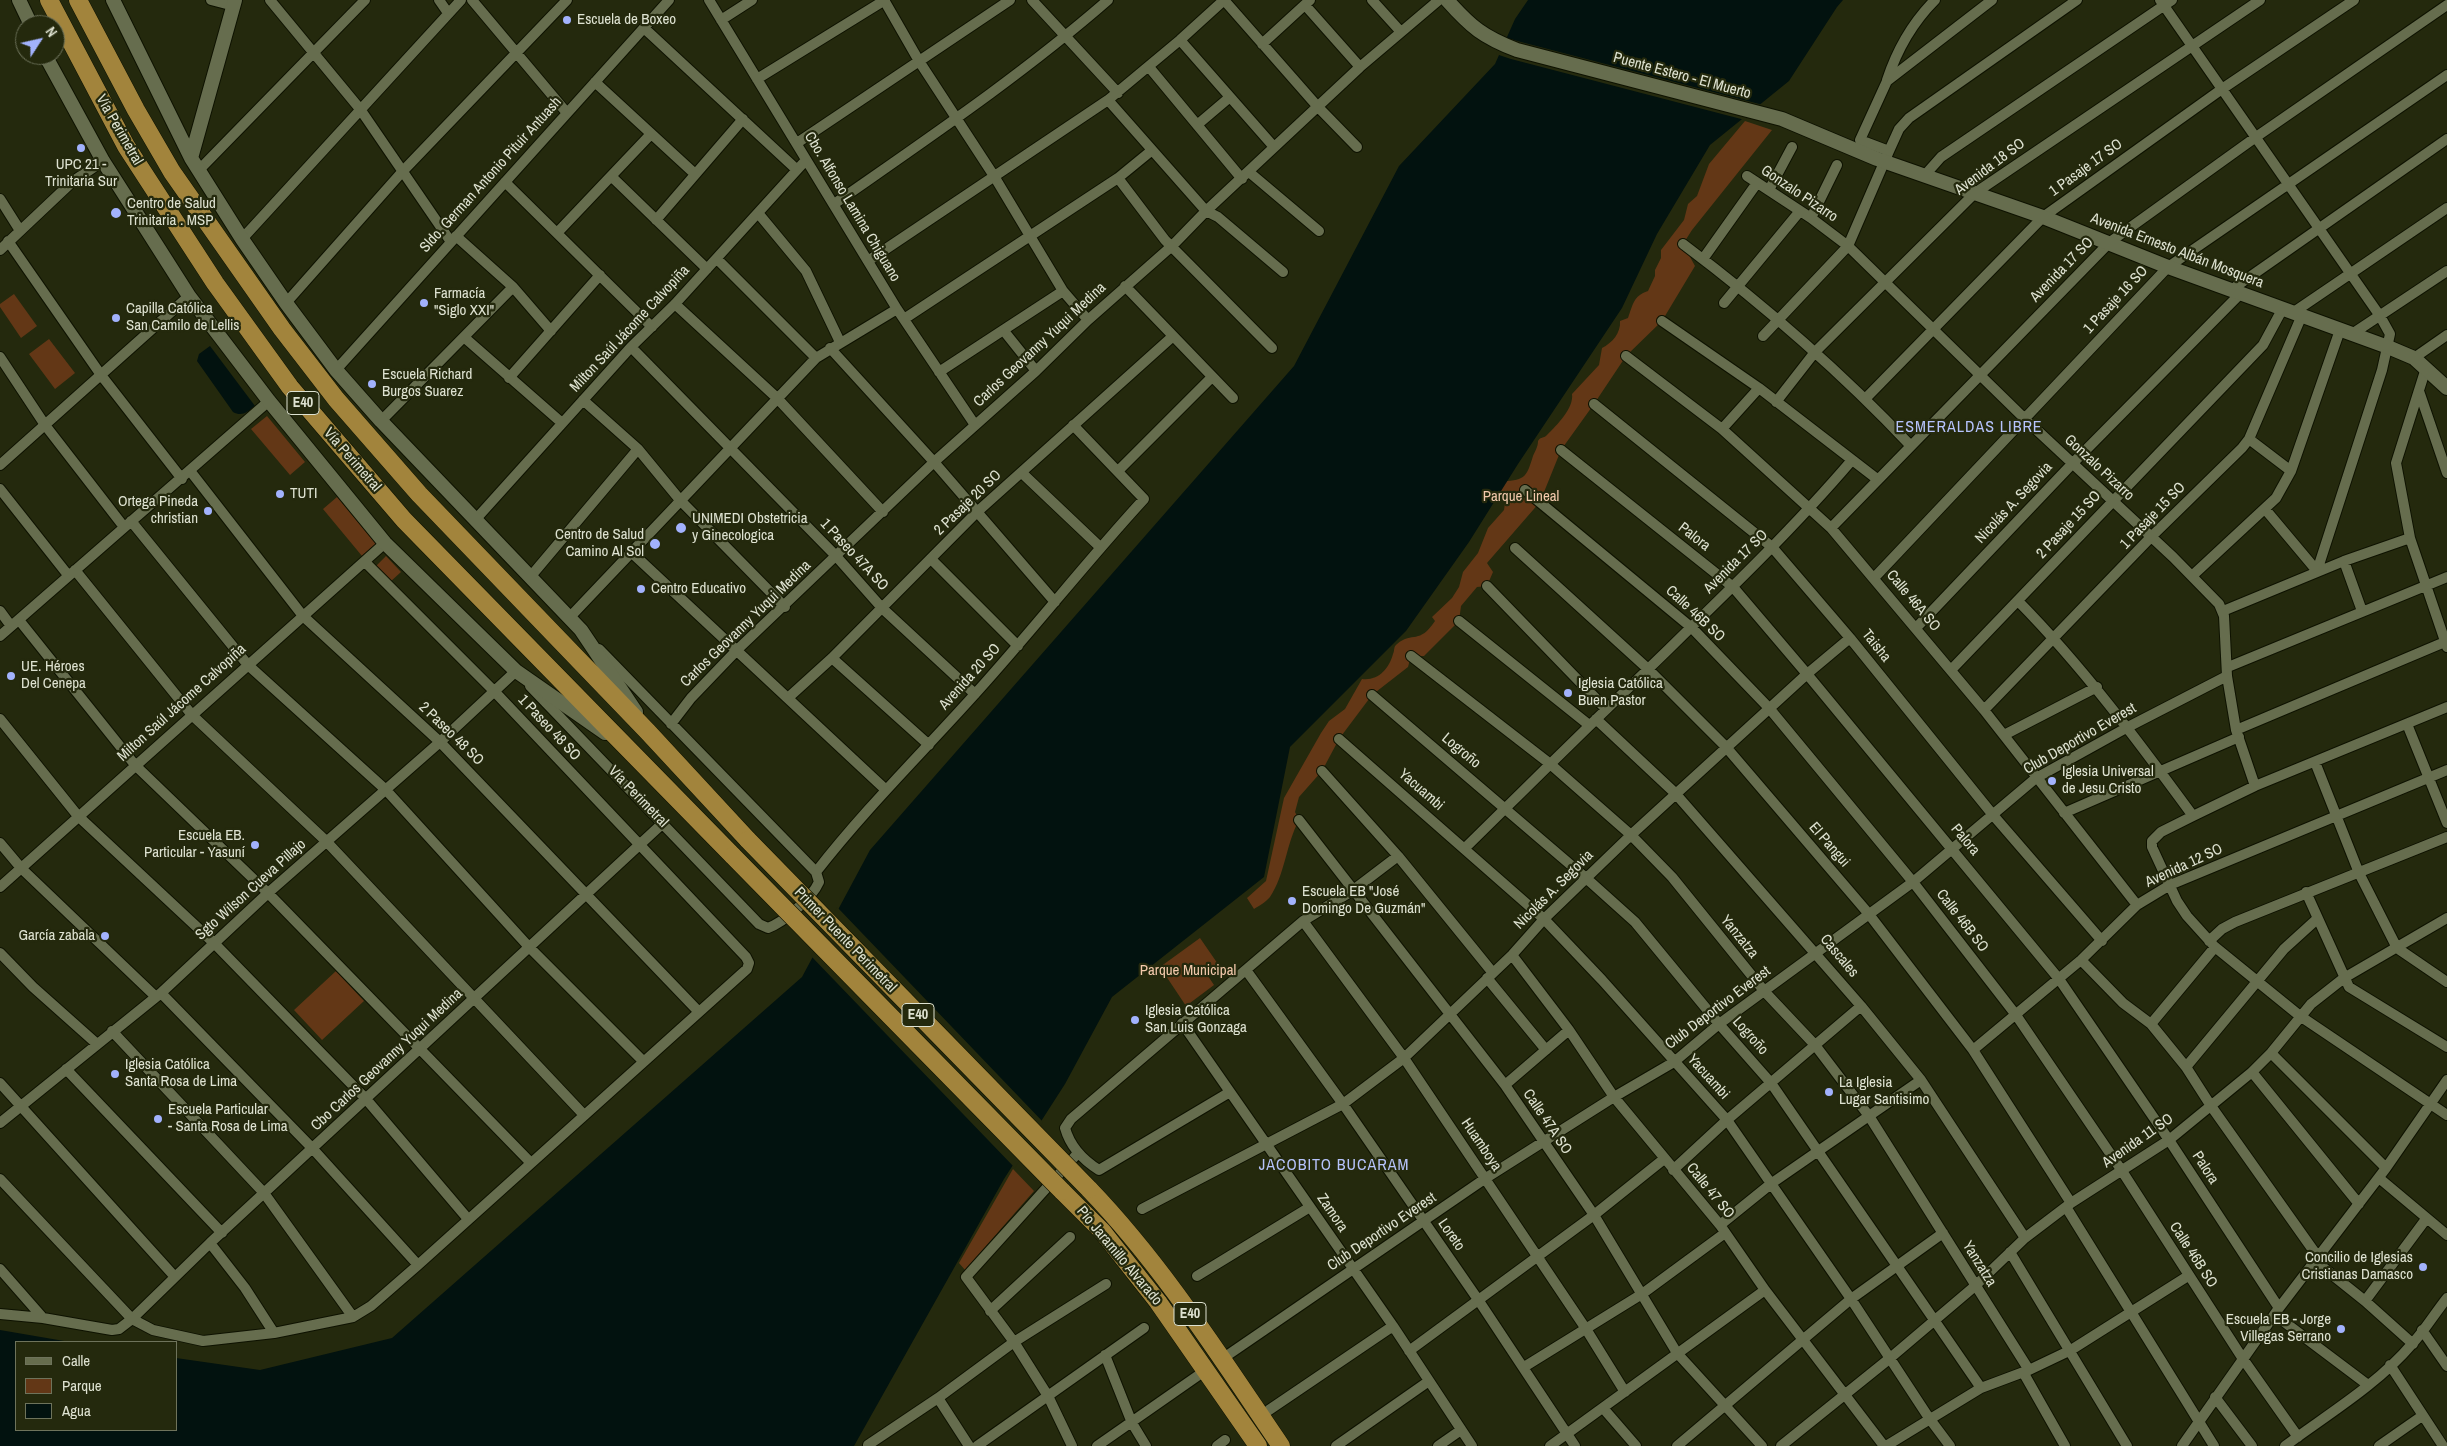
<!DOCTYPE html>
<html>
<head>
<meta charset="utf-8">
<style>
	body { margin:0 }
	#map { position:relative; width:2447px; height:1446px; overflow:hidden; background:#24290d; font-family:"Archivo Narrow",sans-serif }
	canvas { display:block }
	.legend { position:absolute; left:15px; top:1341px; width:162px; height:90px; box-sizing:border-box; background:#24290d; border:1px solid #6e735b; margin:0; padding:6px 9px; list-style:none; font-size:15px; color:#dee2d1 }
	.legend li { display:flex; align-items:center; gap:10px; height:25px }
	.legend b { width:25px; border:1px solid #6e735b }
	.north { position:absolute; left:15px; top:15px; width:50px; height:50px; box-sizing:border-box; background:#24290d; border:1px solid #6e735b; border-radius:50%; rotate:55deg; font-size:14px; font-weight:700; line-height:20px; text-align:center; color:#dee2d1 }
	.north::after { content:''; display:block; margin:auto; width:18px; height:22px; background:#a2b2fd; clip-path:polygon(50% 0,100% 100%,50% 72%,0 100%) }
</style>
</head>
<body>
<div id="map">
<canvas width="2447" height="1446"></canvas>
<ul class="legend">
<li><b style="height:6px;background:#666d4e"></b>Calle</li>
<li><b style="height:14px;background:#633716"></b>Parque</li>
<li><b style="height:14px;background:#02120f"></b>Agua</li>
</ul>
<div class="north">N</div>
</div>
<script>
const context = document.querySelector('canvas').getContext('2d');
context.lineJoin = 'round';
function fillPath(path, color) { context.fillStyle = color; context.fill(path, 'evenodd'); }
function strokePath(path, color, width, dash) { context.strokeStyle = color; context.lineWidth = width; context.lineCap = dash ? 'butt' : 'round'; context.setLineDash(dash || []); context.stroke(path); }
function drawText(font, color, halo, rows, align = 'center') {
  context.font = font + ' "Archivo Narrow",sans-serif'; context.lineWidth = 4.5; context.setLineDash([]); context.textBaseline = 'middle'; context.strokeStyle = halo; context.fillStyle = color; for (const [text, x, y, turn = 0] of rows) {
    context.save(); context.translate(x, y); context.rotate((+turn || 0) * Math.PI / 180); context.textAlign = isNaN(turn) ? turn : align; if (halo) context.strokeText(text, 0, 0); context.fillText(text, 0, 0); context.restore();
  }
}
const green = new Path2D(`
	M1745,121L1772,130L1692,230L1683,244L1695,266L1662,321L1626,356L1594,404L1561,450L1540,502L1487,563L1493,572L1487,586L1477,587L1461,606L1459,621L1424,656H1411L1408,667L1372,695L1339,739L1322,771L1299,797L1295,812L1299,820C1286,844 1285,875 1270,897C1266,902 1259,906 1254,909L1247,898L1266,881L1284,798L1321,733L1329,721L1345,709L1362,679C1378,681 1389,669 1393,654C1395,650 1393,647 1397,644C1413,631 1419,645 1435,621L1432,617L1452,598L1459,587L1463,572L1478,553L1488,528L1504,510L1505,503L1498,491L1503,481C1526,481 1527,475 1533,456C1535,451 1538,447 1538,441C1541,436 1543,439 1547,435C1557,425 1574,408 1572,394L1599,365L1602,348C1612,343 1621,333 1620,321L1628,318C1633,305 1633,296 1648,291L1655,276V270L1661,258V250L1684,220L1688,204L1697,196L1709,164Z
	M14,294L37,326L21,338L0,307V304Z
	M49,339L75,373L55,389L29,354Z
	M267,416L305,462L290,475L251,429Z
	M337,497L376,544L362,556L323,509Z
	M386,556L401,572L390,582L375,567Z
	M1200,938L1220,967L1208,976L1214,985L1186,1006L1160,967Z
	M336,971L364,1001L322,1040L294,1010Z
	M1013,1169L1034,1191L965,1270L959,1263Z`);
const water = new Path2D(`
	M1528,0H1843L1837,7L1789,81L1710,145L1657,234L1622,308L1518,464L1469,542L1406,631L1290,747L1264,877L1112,997L1065,1084L1004,1179L854,1446H0V1330L70,1342H16V1430H176V1358L260,1370L392,1338L802,977L870,850L1294,366L1399,166L1495,64L1515,19Z
	M210,346L255,406C247,412 242,417 233,412L197,361L199,354Z`);
const pier = new Path2D(`
	M1504,37L1521,42L1763,105L1745,120L1511,59L1496,54Z
	M837,907L1043,1122L1015,1168L811,956Z`);
const street = new Path2D(`
	M211,0L234,6
	M270,0L360,109L451,242
	M439,0L448,13
	M472,0L567,113
	M709,0L897,309L975,425
	M884,0L919,61L994,176L1063,291L1088,320
	M1032,0L1118,93
	M1224,0L1318,107L1357,147
	M1372,0L1401,32
	M2160,0L2380,316L2390,334L2382,370L2317,571
	M1305,5L1360,67
	M721,20L752,0
	M644,28L796,169
	M1180,40L1274,147
	M1262,44L1310,0
	M1149,67L1242,179
	M757,79L885,0
	M1887,80C1897,50 1913,22 1935,0
	M595,82L695,174
	M1108,100L1206,211L1218,217L1283,272
	M1197,125L1230,97
	M797,143L1010,0
	M1889,151L1860,140L1887,81L1992,0
	M199,170L365,0
	M1249,172L1319,231
	M1925,175L1941,157L2172,0
	M611,176L707,269
	M1747,176L1811,218L1848,246L2025,419L2173,557L2219,604L2224,616L2227,676L2236,730L2255,786
	M1118,178L1165,240L1272,348
	M505,182L652,327
	M1769,190L1792,147
	M0,199L19,229
	M834,204C927,139 1022,75 1108,0
	M758,213L806,271L840,342
	M1811,218L1837,165
	M656,220L743,119
	M557,233L651,134
	M456,236L513,287L551,331
	M242,239L461,0
	M8,241L101,375L182,479
	M1683,244C1764,305 1841,372 1910,445
	M0,250L72,182L103,161
	M717,259L816,358
	M1703,259L1757,183
	M868,261L1108,100L1180,40L1224,0
	M1125,286L1233,398
	M2231,290L2447,139
	M286,303L402,172L567,0
	M1724,303L1800,211
	M675,304L777,398L883,512
	M2294,312L2447,208
	M904,319L1118,178L1151,151
	M1662,321L1759,388L1877,479
	M1004,331L1036,371
	M2352,334L2447,271
	M1763,336L1848,246L1889,151L1899,129L1909,118L2077,0
	M465,338L562,423
	M631,347L836,556L882,608L975,694
	M830,348L934,462L1055,602
	M1626,356L1722,429L1831,528L1984,710L2137,905
	M0,357L45,425L124,527
	M2414,358L2447,335
	M2426,368L2396,463L2410,538L2447,647
	M336,370L669,0
	M939,372L1063,291
	M509,378L600,275
	M2419,391L2447,473
	M1866,398L2043,217L2222,89L2354,0
	M583,400L638,449L680,500L785,607
	M1776,402L1815,352L1975,193L2260,0
	M1594,404L1772,547L1850,638L1993,815L2102,941
	M381,421L513,287
	M1722,429L1759,388
	M2249,439L2291,471
	M1561,450L1733,587L1807,674L2059,979L2169,1140L2279,1308
	M0,465L189,296
	M1118,471L1212,377
	M191,472L303,616L440,742L698,1011
	M1022,473L1100,547
	M0,489L68,575
	M1525,490L1692,628L1769,708L1913,882L2016,1015L2122,1171L2243,1359L2298,1437
	M2265,509L2317,571
	M476,519L631,347L675,304L806,160
	M131,521L248,665L386,790L529,947L643,1061
	M1831,528L2110,242L2256,137L2447,5
	M1515,548L1648,669L1726,747L1868,913L1973,1050L2071,1203
	M630,551L886,790
	M931,559L1018,646
	M2344,561L2362,611
	M75,570L192,715L326,841L584,1115
	M531,576L638,449
	M2192,576L2276,498L2291,471L2340,330
	M1874,578L2168,267L2447,75
	M1487,586L1606,709
	M2018,601C2083,667 2138,741 2193,816
	M0,611L11,626
	M2223,611L2344,561L2410,538
	M570,617L816,358L897,309
	M19,620L135,765L268,893L531,1163
	M1459,621L1589,725
	M1916,628L2072,464L2241,293
	M0,636L269,401
	M1411,656L1549,763L1631,835L1672,877L1765,992L1815,1045L1869,1116L2029,1370
	M832,658L929,745
	M2228,667L2447,577
	M1951,670L2263,345L2283,308
	M530,686L759,924L768,928C784,922 812,898 819,882L816,872L599,649
	M1372,695L1586,878L1635,922L1719,1024L1771,1083L1981,1388
	M789,697L832,658L977,512L1172,337
	M2447,707L2255,786L2193,816L2161,832L2152,841V847L2177,901L2187,916L2215,947L2300,1016L2447,1115
	M1984,710L2151,537L2242,448L2249,439L2302,315
	M0,719L78,816L214,943L366,1099L468,1219
	M1596,719L1675,793L1861,1006L1921,1080L2025,1238
	M671,724L691,698L737,650L934,462L1036,371L1088,320L1173,245L1206,211L1360,67L1439,0
	M2407,724L2447,823
	M2236,730L2447,641
	M2004,735L2097,687
	M1339,739L1544,919L1602,980L1727,1120L1851,1299L1929,1418L1950,1446
	M2315,762L2359,873L2397,948L2447,982
	M1322,771L1398,856L1493,973
	M2064,813L2239,737
	M1299,820L1505,1085L1594,1215L1677,1353L1762,1446
	M0,843L21,868L156,997
	M1465,848C1524,790 1583,731 1643,674C1715,604 1787,536 1852,460
	M816,872C865,809 922,753 975,694C1033,630 1086,562 1144,499L1073,425
	M0,887L385,543
	M2306,892L2349,987L2447,1047
	M1303,921L1404,1058L1586,1329L1625,1392
	M2209,941L2222,929L2235,922L2447,837
	M0,953L33,987L97,1044
	M1512,955L1569,1030L1614,1097L1720,1225L1765,1290L1884,1446
	M2081,960L2123,1003L2151,1024L2186,1067L2211,1106L2318,1257
	M1246,970L1343,1104L1479,1301L1575,1446
	M1487,978L1546,1050
	M161,993L313,1149L418,1265
	M1182,1023L1393,1326L1472,1446
	M2151,1024L2215,947
	M112,1031L264,1193L353,1317
	M1973,1050L2081,960L2137,905L2170,885L2447,770
	M2271,1053L2386,1168
	M2186,1067L2284,949L2317,919
	M66,1069L222,1233
	M2252,1072L2359,1204
	M0,1083L175,1277
	M1505,1085L1569,1030
	M1230,1092L1099,1170C1083,1160 1070,1146 1065,1128L1071,1119L1303,921L1352,891L1398,856
	M0,1123L161,993L268,893L440,742L516,671L520,675
	M1673,1170L1727,1120L1861,1006
	M2379,1178L2447,1235
	M0,1179L132,1319L210,1243L663,823
	M2066,1207L2214,1446
	M1142,1209L1343,1104L1404,1058L1512,955L1544,919L1631,835L1807,674L1850,638
	M1720,1225L1772,1183L1921,1080
	M210,1243L245,1288L274,1333
	M2010,1252L2127,1446
	M2315,1261L2365,1301L2413,1344
	M0,1269L43,1318
	M1197,1276L1310,1207
	M2365,1301L2426,1219
	M990,1311L1070,1237
	M0,1314L43,1318L112,1330L119,1329L132,1319L153,1330L203,1341L274,1333L353,1317L371,1306L418,1265L747,969L749,963L746,957L494,691L365,562
	M2275,1315L2368,1385
	M2422,1330L2447,1366
	M1409,1351L1594,1215L1664,1159
	M1105,1355L1132,1423L1146,1446
	M1222,1359L1486,1178L1614,1097L1674,1062L1719,1024L1913,882L2036,778L2128,727L2227,676
	M2390,1365L2443,1446
	M1524,1367L1642,1294L1725,1233
	M2023,1372L2065,1446
	M2215,1397L2252,1446
	M938,1398L969,1446
	M1603,1408L1636,1446
	M1269,1410L1393,1326
	M868,1445L938,1398L1014,1342L1106,1284
	M977,1446L1144,1328
	M1072,1446L1048,1396L1014,1342L966,1277L1078,1153
	M1097,1446L1206,1370
	M1217,1446L1225,1440
	M1336,1446L1429,1381
	M1438,1446L1461,1430
	M1550,1446L1765,1290
	M1677,1446L1851,1299L1943,1233
	M1781,1446L1889,1359L1975,1286L2025,1238L2071,1203L2169,1140L2252,1072L2271,1053L2311,1004L2344,978L2447,918
	M1886,1446L1981,1388L2029,1370L2071,1350L2188,1276
	M2182,1446L2279,1308L2386,1168L2447,1080
	M2285,1446C2328,1414 2377,1385 2412,1344C2425,1330 2435,1313 2447,1298
	M2379,1446L2422,1416`);
const secondary = new Path2D(`
	M19,0L31,25
	M113,0L191,158L242,239L286,303L336,370L381,421L581,630L636,712
	M1447,0C1471,27 1483,37 1517,50L1782,119L1877,159L2043,217L2168,267L2388,347L2414,358L2447,388
	M45,55L103,161L189,296L269,401L385,543L516,671L605,733
	M191,158L235,0`);
const highway = new Path2D(`
	M49,0L126,146L215,283L290,387L404,520L733,856
	M78,0L136,110L172,172L282,329L336,399L419,494L648,732L748,840
	M1089,1189C1163,1266 1221,1358 1281,1446
	M1062,1191L1102,1231L1158,1302L1258,1446`);
const highwayBridge = new Path2D(`
	M748,840L1089,1189
	M733,856L1062,1191`);
const markers = [
	[567,20,5,"#a2b2fd"],
	[81,148,5,"#a2b2fd"],
	[116,213,6,"#a2b2fd"],
	[424,303,5,"#a2b2fd"],
	[116,318,5,"#a2b2fd"],
	[372,384,5,"#a2b2fd"],
	[280,494,5,"#a2b2fd"],
	[208,511,5,"#a2b2fd"],
	[681,528,6,"#a2b2fd"],
	[655,544,6,"#a2b2fd"],
	[641,589,5,"#a2b2fd"],
	[11,676,5,"#a2b2fd"],
	[1568,693,5,"#a2b2fd"],
	[2052,781,5,"#a2b2fd"],
	[255,845,5,"#a2b2fd"],
	[1292,901,5,"#a2b2fd"],
	[105,936,5,"#a2b2fd"],
	[1135,1020,5,"#a2b2fd"],
	[115,1074,5,"#a2b2fd"],
	[1829,1092,5,"#a2b2fd"],
	[158,1119,5,"#a2b2fd"],
	[2423,1267,5,"#a2b2fd"],
	[2341,1329,5,"#a2b2fd"]
];
const shields = [
	[303,403,32],
	[918,1015,32],
	[1190,1314,32]
];
const shieldNames = [
	["E40",303,403],
	["E40",918,1015],
	["E40",1190,1314]
];
const poiNames = [
	["Escuela de Boxeo",577,20],
	["UPC 21 -",81,165,"center"],
	["Trinitaria Sur",81,182,"center"],
	["Centro de Salud",127,204],
	["Trinitaria . MSP",127,221],
	["Farmacía",434,294],
	["\"Siglo XXI\"",434,311],
	["Capilla Católica",126,309],
	["San Camilo de Lellis",126,326],
	["Escuela Richard",382,375],
	["Burgos Suarez",382,392],
	["TUTI",290,494],
	["Ortega Pineda",198,502,"right"],
	["christian",198,519,"right"],
	["UNIMEDI Obstetricia",692,519],
	["y Ginecologica",692,536],
	["Centro de Salud",644,535,"right"],
	["Camino Al Sol",644,552,"right"],
	["Centro Educativo",651,589],
	["UE. Héroes",21,667],
	["Del Cenepa",21,684],
	["Iglesia Católica",1578,684],
	["Buen Pastor",1578,701],
	["Iglesia Universal",2062,772],
	["de Jesu Cristo",2062,789],
	["Escuela EB.",245,836,"right"],
	["Particular - Yasuní",245,853,"right"],
	["Escuela EB \"José",1302,892],
	["Domingo De Guzmán\"",1302,909],
	["García zabala",95,936,"right"],
	["Iglesia Católica",1145,1011],
	["San Luis Gonzaga",1145,1028],
	["Iglesia Católica",125,1065],
	["Santa Rosa de Lima",125,1082],
	["La Iglesia",1839,1083],
	["Lugar Santisimo",1839,1100],
	["Escuela Particular",168,1110],
	["- Santa Rosa de Lima",168,1127],
	["Concilio de Iglesias",2413,1258,"right"],
	["Cristianas Damasco",2413,1275,"right"],
	["Escuela EB - Jorge",2331,1320,"right"],
	["Villegas Serrano",2331,1337,"right"]
];
const streetNames = [
	["Puente Estero - El Muerto",1682,76,15],
	["Vía Perimetral",119,130,60],
	["Avenida 18 SO",1990,167,-37],
	["1 Pasaje 17 SO",2086,168,-36],
	["Sldo. German Antonio Pituir Antuash",491,175,-48],
	["Gonzalo Pizarro",1799,194,34],
	["Cbo. Alfonso Lamina Chiguano",852,207,59],
	["Avenida Ernesto Albán Mosquera",2177,251,21],
	["Avenida 17 SO",2062,270,-46],
	["1 Pasaje 16 SO",2116,300,-47],
	["Milton Saúl Jácome Calvopiña",630,329,-47],
	["Carlos Geovanny Yuqui Medina",1040,345,-43],
	["Vía Perimetral",352,460,49],
	["Gonzalo Pizarro",2099,468,43],
	["2 Pasaje 20 SO",968,503,-44],
	["Nicolás A. Segovia",2014,503,-47],
	["1 Pasaje 15 SO",2153,516,-46],
	["2 Pasaje 15 SO",2069,525,-47],
	["Palora",1694,537,38],
	["1 Paseo 47A SO",854,555,47],
	["Avenida 17 SO",1736,562,-45],
	["Calle 46A SO",1913,601,50],
	["Calle 46B SO",1695,614,43],
	["Carlos Geovanny Yuqui Medina",746,624,-44],
	["Taisha",1876,646,51],
	["Avenida 20 SO",970,677,-48],
	["Milton Saúl Jácome Calvopiña",182,703,-42],
	["1 Paseo 48 SO",549,728,47],
	["2 Paseo 48 SO",451,734,44],
	["Club Deportivo Everest",2080,739,-30],
	["Logroño",1461,751,40],
	["Yacuambi",1421,790,41],
	["Vía Perimetral",638,797,46],
	["Palora",1965,840,50],
	["El Pangui",1829,845,49],
	["Avenida 12 SO",2184,866,-25],
	["Sgto Wilson Cueva Pillajo",251,890,-42],
	["Nicolás A. Segovia",1554,890,-45],
	["Calle 46B SO",1962,921,52],
	["Yanzatza",1739,937,51],
	["Primer Puente Perimetral",845,940,46],
	["Cascales",1839,956,50],
	["Club Deportivo Everest",1718,1008,-37],
	["Logroño",1750,1036,48],
	["Cbo Carlos Geovanny Yuqui Medina",387,1060,-43],
	["Yacuambi",1708,1077,48],
	["Calle 47A SO",1547,1122,56],
	["Avenida 11 SO",2138,1141,-35],
	["Huamboya",1481,1145,56],
	["Palora",2205,1168,57],
	["Calle 47 SO",1710,1191,51],
	["Zamora",1332,1213,56],
	["Club Deportivo Everest",1382,1232,-34],
	["Loreto",1451,1235,55],
	["Calle 46B SO",2193,1255,57],
	["Pío Jaramillo Alvarado",1119,1256,50],
	["Yanzatza",1979,1264,58]
];
const parkNames = [
	["Parque Lineal",1521,497],
	["Parque Municipal",1188,971]
];
const neighbourhoodNames = [
	["ESMERALDAS LIBRE",1969,428],
	["JACOBITO BUCARAM",1334,1166]
];
fillPath(green, '#633716');
fillPath(water, '#02120f');
fillPath(pier, '#24290d');
strokePath(street, '#0e1200', 12);
strokePath(secondary, '#0e1200', 16);
strokePath(highway, '#0e1200', 19);
strokePath(street, '#666d4e', 10);
strokePath(secondary, '#666d4e', 14);
strokePath(highway, '#a2843c', 18);
strokePath(highwayBridge, '#0e1200', 19, []);
strokePath(highwayBridge, '#a2843c', 18);
for (const [x, y, r, color] of markers) { const dot = new Path2D(); dot.arc(x, y, r, 0, 2 * Math.PI); context.fillStyle = color; context.fill(dot); strokePath(dot, '#24290d', 2); }
for (const [x, y, w] of shields) { const box = new Path2D(); box.roundRect(x - w / 2, y - 11.5, w, 23, 4); context.fillStyle = '#24290d'; context.fill(box); strokePath(box, '#dee2d1', 1); }
drawText('bold 14px', '#dee2d1', null, shieldNames);
drawText('15px', '#dee2d1', '#24290d', poiNames, 'left');
drawText('15px', '#dee2d1', '#24290d', streetNames);
drawText('15px', '#f3c9ac', '#24290d', parkNames);
context.letterSpacing = '1px';
drawText('16px', '#b6c3fb', '#24290d', neighbourhoodNames);
context.letterSpacing = '0px';
</script>
</body>
</html>
